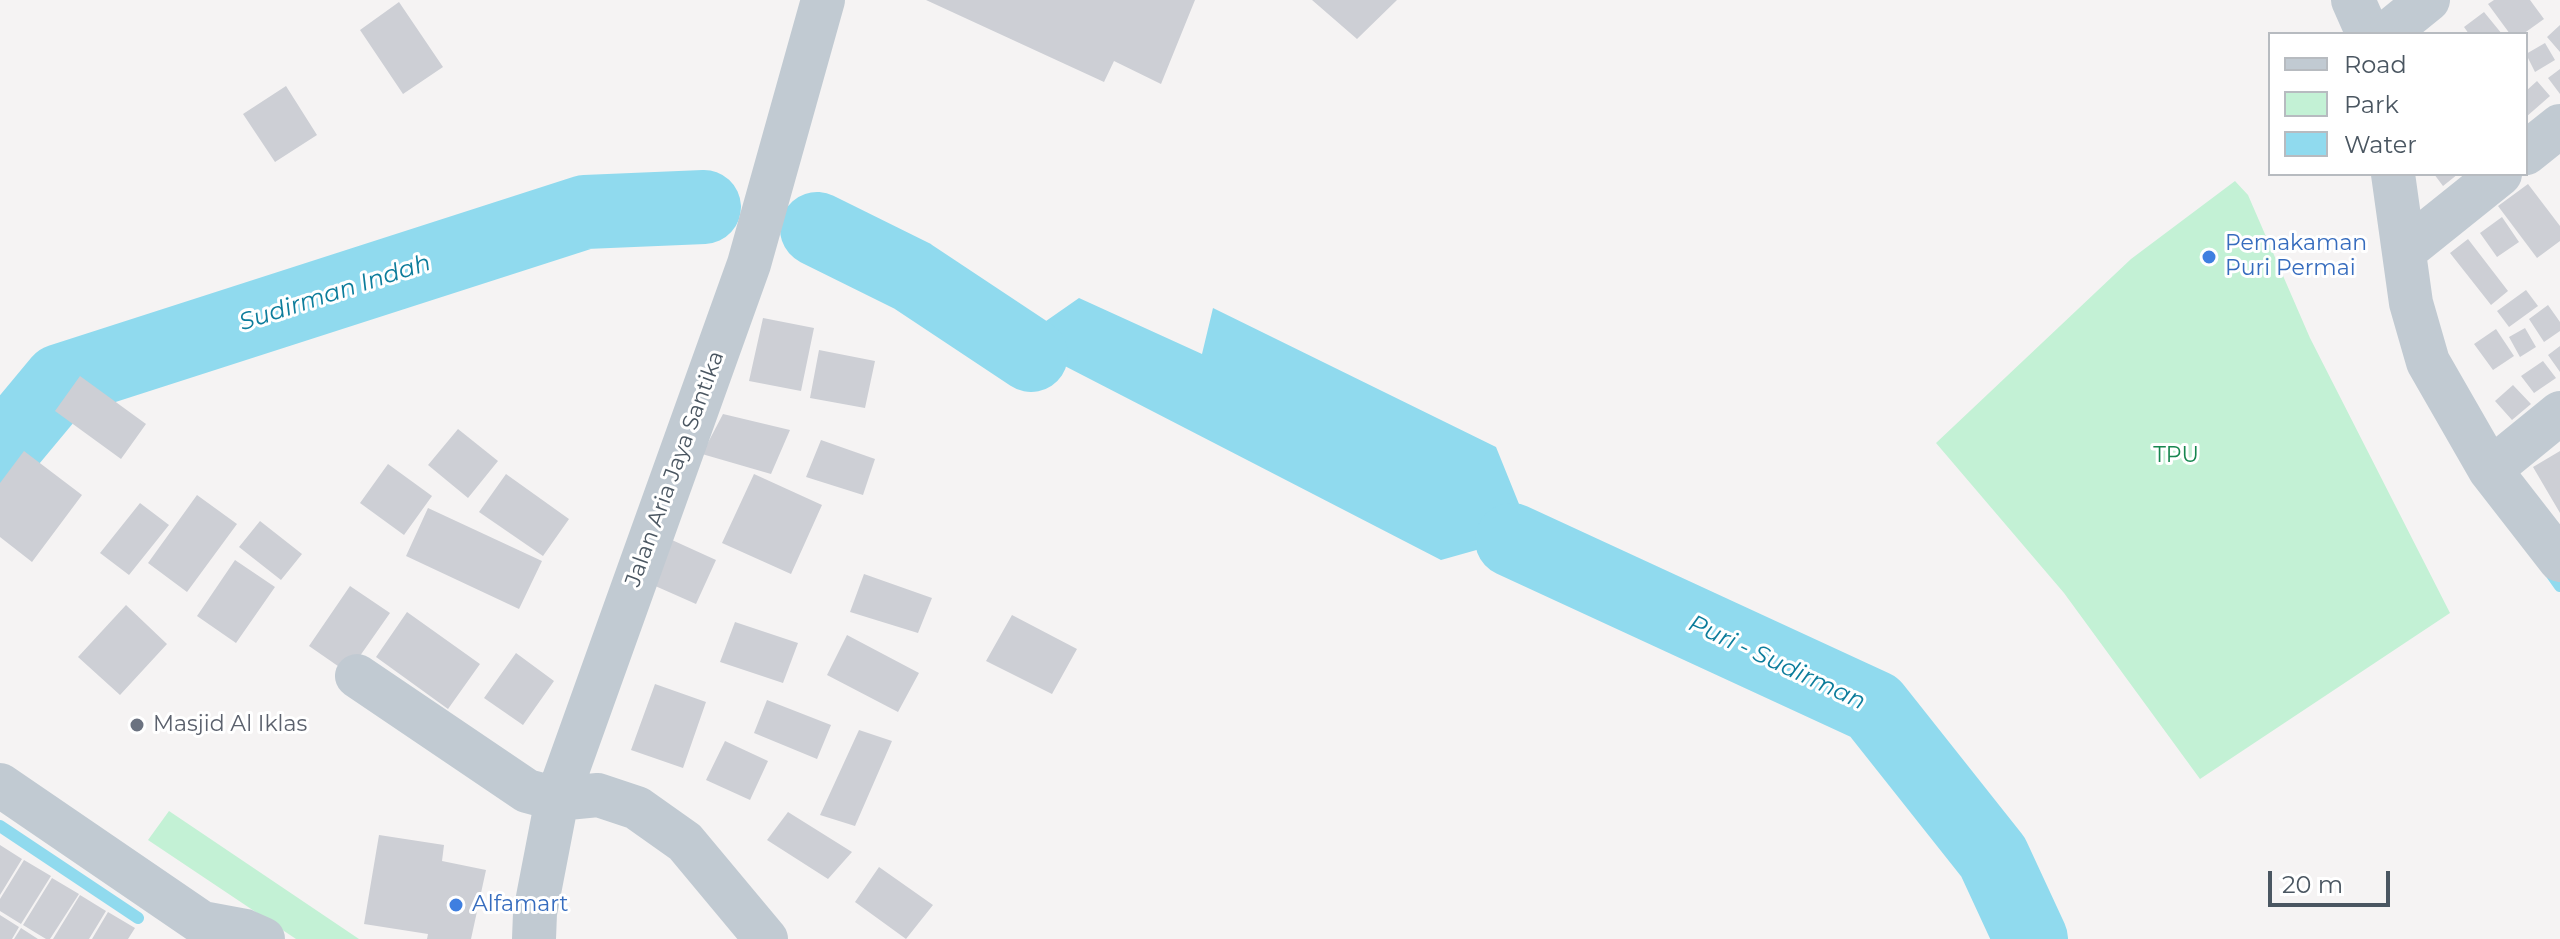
<!DOCTYPE html>
<html>
<head>
<meta charset="utf-8">
<style>
	body { margin:0 }
	#map { position:relative; width:2560px; height:939px; overflow:hidden; background:#f5f3f3; font-family:Montserrat,sans-serif }
	canvas { display:block }
	.legend { position:absolute; left:2268px; top:32px; width:260px; height:144px; box-sizing:border-box; background:#fff; border:2px solid #b7bbc0; margin:0; padding:10px 14px; list-style:none; font-size:24px; color:#4a5661 }
	.legend li { display:flex; align-items:center; gap:16px; height:40px }
	.legend b { width:40px; border:2px solid #b7bbc0 }
	.scale { position:absolute; left:2268px; top:871px; width:122px; height:36px; box-sizing:border-box; border:4px solid #4a5661; border-top:0; padding-left:10px; font-size:24px; line-height:28px; white-space:nowrap; color:#4a5661; -webkit-text-stroke:6px #fff; paint-order:stroke }
</style>
</head>
<body>
<div id="map">
<canvas width="2560" height="939"></canvas>
<ul class="legend">
<li><b style="height:10px;background:#c1cad2"></b>Road</li>
<li><b style="height:22px;background:#c3f1d5"></b>Park</li>
<li><b style="height:22px;background:#90daee"></b>Water</li>
</ul>
<div class="scale">20 m</div>
</div>
<script>
const context = document.querySelector('canvas').getContext('2d');
context.lineJoin = 'round';
function fillPath(path, color) { context.fillStyle = color; context.fill(path, 'evenodd'); }
function strokePath(path, color, width, dash) { context.strokeStyle = color; context.lineWidth = width; context.lineCap = dash ? 'butt' : 'round'; context.setLineDash(dash || []); context.stroke(path); }
function drawText(font, color, halo, rows, align = 'center') {
  context.font = font + ' Montserrat,sans-serif'; context.lineWidth = 6; context.setLineDash([]); context.textBaseline = 'middle'; context.strokeStyle = halo; context.fillStyle = color; for (const [text, x, y, turn = 0] of rows) {
    context.save(); context.translate(x, y); context.rotate((+turn || 0) * Math.PI / 180); context.textAlign = isNaN(turn) ? turn : align; if (halo) context.strokeText(text, 0, 0); context.fillText(text, 0, 0); context.restore();
  }
}
const green = new Path2D(`
	M2235,181L2248,195L2310,338L2450,613L2200,779L2064,593L1936,443L2131,259Z
	M169,811L359,939H296L148,840Z`);
const water = new Path2D(`
	M1079,298L1202,354L1213,308L1496,447L1519,504L1512,540L1441,560L1057,362L1031,355L1036,328Z`);
const stream = new Path2D(`
	M2548,569L2560,586
	M0,826L138,918`);
const river = new Path2D(`
	M817,229L912,276L1031,355
	M0,453L60,381L585,212L704,207
	M1512,540L1874,707L1993,857L2031,939`);
const building = new Path2D(`
	M926,0H1195L1161,84L1114,61L1104,82Z
	M1312,0H1397L1357,39Z
	M2494,0H2530L2544,19L2523,34H2510L2488,4Z
	M399,2L443,67L403,94L360,30Z
	M2484,12L2502,34H2469L2464,27Z
	M2560,25V52L2547,37Z
	M2545,43L2555,60L2535,72L2526,54Z
	M2560,69V94L2548,78Z
	M2537,81L2550,96L2526,117V91Z
	M286,86L317,135L275,162L243,114Z
	M2434,174H2458L2443,186Z
	M2528,184L2560,226V241L2537,258L2498,206Z
	M2502,217L2519,242L2497,257L2480,233Z
	M2468,239L2508,291L2491,305L2450,253Z
	M2526,290L2538,306L2509,327L2497,311Z
	M2548,305L2560,322V331L2544,342L2529,319Z
	M763,318L814,328L801,391L749,381Z
	M2525,328L2536,347L2520,357L2509,337Z
	M2496,329L2514,356L2493,370L2474,344Z
	M2560,346V372L2548,355Z
	M819,350L875,361L865,408L810,398Z
	M2543,361L2556,378L2534,393L2521,376Z
	M80,376L146,424L121,459L55,411Z
	M2513,385L2531,404L2512,420L2495,401Z
	M723,414L790,430L771,474L702,454Z
	M458,429L498,461L468,498L428,465Z
	M821,440L875,459L863,495L806,477Z
	M24,451L82,495L32,562L0,537V483Z
	M2560,451V513L2533,467Z
	M388,464L432,496L404,535L360,503Z
	M506,474L569,519L543,556L479,512Z
	M754,474L822,505L791,574L722,543Z
	M197,495L237,524L187,592L148,563Z
	M140,503L169,525L129,575L100,553Z
	M428,508L542,561L519,609L406,556Z
	M260,521L302,554L281,580L239,547Z
	M672,540L716,560L696,604L653,585Z
	M235,560L275,587L236,643L197,616Z
	M864,574L932,598L918,633L850,612Z
	M350,586L390,613L348,673L309,646Z
	M126,605L167,644L120,695L78,657Z
	M407,612L480,664L448,709L376,657Z
	M1012,615L1077,649L1052,694L986,661Z
	M735,622L798,643L783,683L720,662Z
	M847,635L919,673L898,712L827,675Z
	M516,653L554,681L523,725L484,698Z
	M655,684L706,702L683,768L631,750Z
	M767,700L831,725L817,759L754,733Z
	M859,730L892,741L855,826L820,815Z
	M725,741L768,761L750,800L706,780Z
	M788,812L852,852L828,879L767,840Z
	M379,835L444,845L442,861L486,870L471,939H427L428,934L364,924Z
	M0,845L22,859L0,895Z
	M24,860L51,876L21,924L0,911V899Z
	M879,867L933,905L906,939L855,902Z
	M52,878L79,894L50,939H46L23,925Z
	M80,895L106,911L89,939H53Z
	M108,912L135,928L128,939H92Z
	M0,915L19,927L12,939H0Z
	M21,928L38,939H14Z`);
const minor = new Path2D(`
	M2353,0L2368,34
	M2386,34L2428,0
	M2526,153L2560,126
	M2393,174L2411,303L2428,362L2490,470L2560,560
	M2404,251L2500,174
	M2490,470L2560,413
	M357,676L527,791L557,799L598,795L637,808L685,842L766,939
	M0,785L202,923L245,931L263,939
	M534,939L535,913L557,799L749,264L823,0`);
const markers = [
	[2209,257,8,"#3f7fe0"],
	[137,725,8,"#6b7280"],
	[456,905,8,"#3f7fe0"]
];
const shopNames = [
	["Pemakaman",2225,244],
	["Puri Permai",2225,269],
	["Alfamart",472,905]
];
const parkNames = [
	["TPU",2176,456]
];
const streetNames = [
	["Jalan Aria Jaya Santika",675,469,-70]
];
const worshipNames = [
	["Masjid Al Iklas",153,725]
];
const waterNames = [
	["Sudirman Indah",335,293,-18],
	["Puri - Sudirman",1777,663,25]
];
fillPath(green, '#c3f1d5');
fillPath(water, '#90daee');
strokePath(stream, '#90daee', 12);
strokePath(river, '#90daee', 74);
fillPath(building, '#cdcfd5');
strokePath(minor, '#c1cad2', 44);
for (const [x, y, r, color] of markers) { const dot = new Path2D(); dot.arc(x, y, r, 0, 2 * Math.PI); context.fillStyle = color; context.fill(dot); strokePath(dot, '#fff', 3); }
drawText('22px', '#366cbe', '#fff', shopNames, 'left');
drawText('22px', '#17864f', '#fff', parkNames);
drawText('22px', '#4a5661', '#fff', streetNames);
drawText('22px', '#5b616d', '#fff', worshipNames, 'left');
drawText('italic 24px', '#0c7c9b', '#fff', waterNames);
</script>
</body>
</html>
